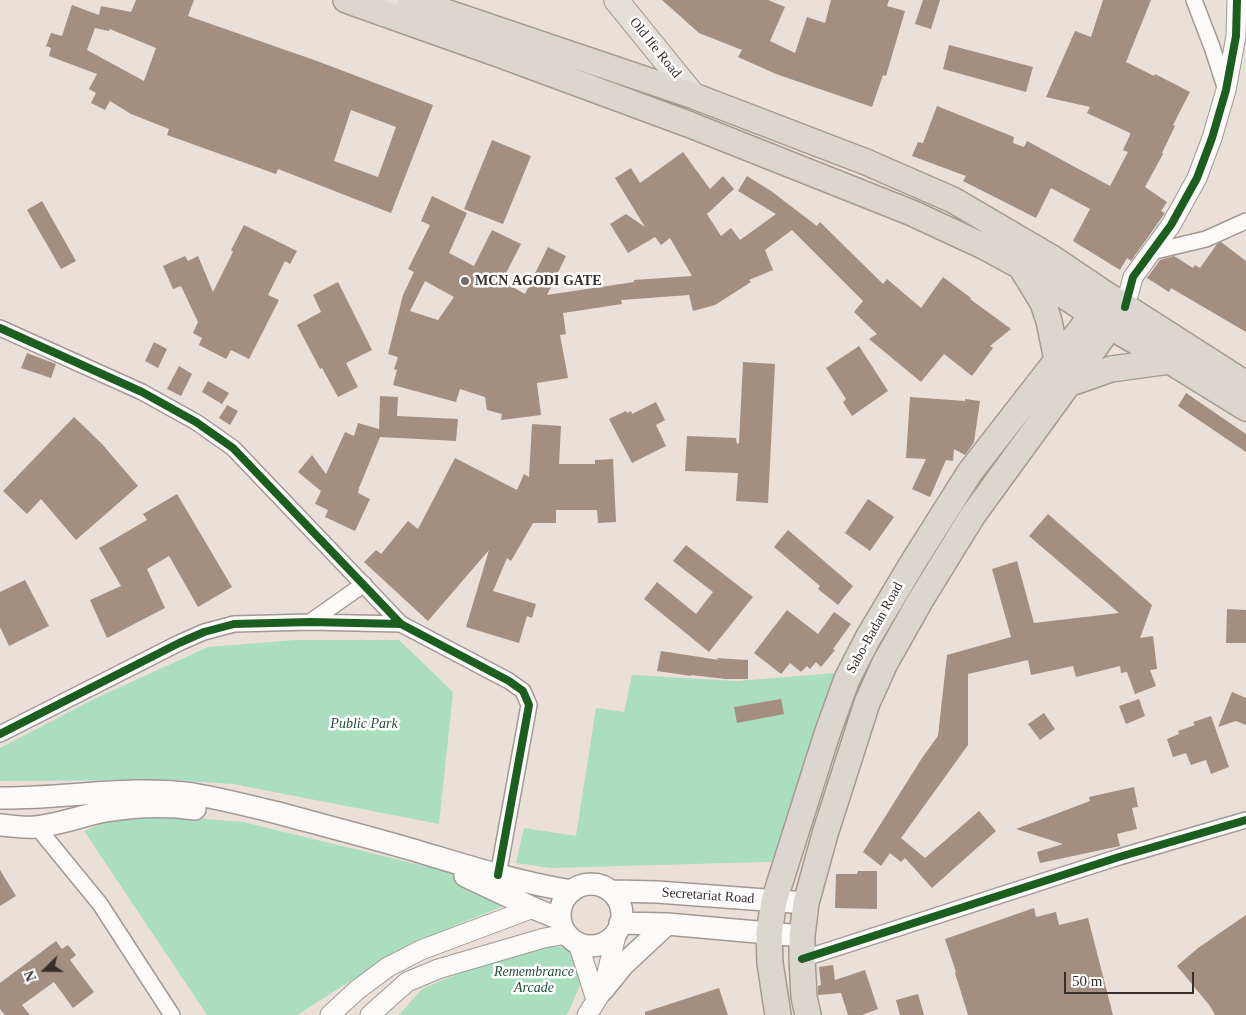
<!DOCTYPE html>
<html>
<head>
<meta charset="utf-8">
<style>
	body { margin:0 }
	#map { position:relative; width:1246px; height:1015px; overflow:hidden; background:#eadfd9; font-family:Georgia,serif }
	canvas { display:block }
	.north { position:absolute; left:20px; top:945px; width:50px; height:50px; -webkit-text-stroke:4px #fff; paint-order:stroke; rotate:248deg; font-size:14px; font-weight:700; line-height:20px; text-align:center; color:#372f2c }
	.north::after { content:''; display:block; margin:auto; width:18px; height:22px; background:#372f2c; clip-path:polygon(50% 0,100% 100%,50% 72%,0 100%) }
	.scale { position:absolute; left:1064px; top:972px; width:130px; height:22px; box-sizing:border-box; border:2px solid #372f2c; border-top:0; padding-left:6px; font-size:15px; line-height:18px; white-space:nowrap; color:#372f2c; -webkit-text-stroke:4px #fff; paint-order:stroke }
</style>
</head>
<body>
<div id="map">
<canvas width="1246" height="1015"></canvas>
<div class="north">N</div>
<div class="scale">50 m</div>
</div>
<script>
const context = document.querySelector('canvas').getContext('2d');
context.lineJoin = 'round';
function fillPath(path, color) { context.fillStyle = color; context.fill(path, 'evenodd'); }
function strokePath(path, color, width, dash) { context.strokeStyle = color; context.lineWidth = width; context.lineCap = dash ? 'butt' : 'round'; context.setLineDash(dash || []); context.stroke(path); }
function drawText(font, color, halo, rows, align = 'center') {
  context.font = font + ' Georgia,serif'; context.lineWidth = 5; context.setLineDash([]); context.textBaseline = 'middle'; context.strokeStyle = halo; context.fillStyle = color; for (const [text, x, y, turn = 0] of rows) {
    context.save(); context.translate(x, y); context.rotate((+turn || 0) * Math.PI / 180); context.textAlign = isNaN(turn) ? turn : align; if (halo) context.strokeText(text, 0, 0); context.fillText(text, 0, 0); context.restore();
  }
}
const green = new Path2D(`
	M296,640H399L453,692L439,824L233,784L171,780L0,781V748L94,699L208,647Z
	M860,671L799,861L551,868L516,863L524,828L576,836L596,708L624,712L632,675L737,681Z
	M128,813L243,822L457,874L506,905L456,925L385,959L297,1015H207L84,831Z
	M529,944L573,948L582,980L569,1011L566,1015H399L422,989Z`);
const building = new Path2D(`
	M136,0H194L188,16L317,61L433,105L391,213L278,169L276,174L167,135L169,129L131,114L110,101L105,110L91,103L96,93L89,89L97,74L49,56L51,48L46,46L51,33L62,36L72,5L99,15L101,6L131,12ZM95,28L109,31L110,29L156,48L144,81L87,50ZM351,110L396,127L378,177L334,161Z
	M662,0H768L785,7L770,41L795,53L807,17L825,23L831,0H889L887,6L905,11L886,76L883,75L872,107L776,74L738,57L742,50L699,33Z
	M923,0H940L931,29L915,24Z
	M1103,0H1151L1126,62L1154,76L1155,74L1190,92L1173,125L1175,126L1162,153L1163,154L1145,187L1167,202L1161,211L1165,213L1131,261L1127,258L1120,270L1073,241L1090,209L1051,188L1036,218L963,181L966,176L912,156L918,142L923,143L937,106L1014,137L1013,143L1024,147L1027,141L1110,186L1128,152L1123,150L1130,135V133L1087,113L1090,107L1046,97L1075,31L1091,37Z
	M949,45L1033,67L1026,92L943,69Z
	M492,140L531,156L503,224L464,209Z
	M683,152L710,189L723,176L734,189L707,214L721,236L731,228L740,240L776,214L738,191L747,176L771,191L817,226L820,222L883,284L887,279L921,308L943,277L971,298L970,299L1011,329L990,346L993,348L972,376L944,354L921,382L869,339L877,334L854,312L863,301L792,230L765,250L773,270L749,280L751,282L715,305L693,311L689,295L621,300L622,304L563,313L566,334L560,335L568,378L537,383L541,415L501,420L502,414L487,410L485,397L460,389L456,402L393,385L397,370L394,369L398,357L388,354L403,295L414,272L408,269L430,225L421,221L432,196L467,213L449,253L474,266L492,230L521,244L502,281L525,294L548,247L566,256L547,295L634,282V280L692,276L670,238L661,245L655,237L628,253L610,224L626,214L645,227L615,178L631,168L640,183ZM425,281L454,297L438,320L410,311Z
	M42,201L76,261L61,269L27,210Z
	M244,225L297,251L290,264L285,261L268,295L279,300L249,359L231,350L226,359L199,345L202,338L193,333L198,322L181,286L173,289L163,266L185,256L188,261L198,256L213,292L233,252L231,250Z
	M1221,242L1246,261V332L1171,288L1169,292L1147,278L1160,260L1174,256L1193,268L1195,265L1200,268L1217,244Z
	M338,282L372,350L346,363L358,387L338,397L322,368L320,369L297,325L321,312L313,295Z
	M154,342L167,349L158,368L145,361Z
	M859,346L888,391L852,416L843,402L846,399L826,368Z
	M27,353L56,364L51,378L21,368Z
	M743,362L775,364L768,503L736,501L738,473L685,471L687,436L736,438L737,444L739,443Z
	M179,366L192,374L181,396L167,389Z
	M208,381L229,393L222,404L202,392Z
	M1186,393L1246,434V452L1178,406Z
	M380,396L398,397L397,416L458,419L456,441L380,437L359,488L358,493L370,499L355,531L325,517L328,510L315,504L321,491L298,472L312,455L326,474L345,432L354,436L358,423L379,429Z
	M910,397L965,401V399L980,401L974,442L970,448L965,455L954,449L953,461L946,460L930,497L912,489L926,459L906,458Z
	M656,402L665,420L656,425L666,446L632,463L609,419L626,411L627,413L631,411L632,414Z
	M227,405L238,411L230,425L219,418Z
	M74,417L102,444L138,486L76,540L41,499L27,514L3,491Z
	M532,424L561,426L559,464H595V460L613,459L616,522L598,523L597,510H556V523H533L511,561L507,558L493,591L536,604L532,618L527,616L519,643L466,627L489,550L428,621L364,562L376,550L381,554L408,521L418,529L455,458L517,490L524,474L529,477Z
	M177,494L232,587L198,607L169,556L147,569L165,608L107,638L90,600L121,586L99,548L147,520L143,514Z
	M868,499L894,517L870,551L845,533Z
	M1048,514L1152,605L1140,638L1153,636L1157,669L1150,670L1156,686L1135,694L1127,672L1121,673L1120,666L1076,677L1073,666L1031,675L1028,660L968,674V745L901,838L925,858L979,811L996,831L932,888L905,858L901,862L890,853L881,866L863,852L922,758L938,736L947,655L1011,637L992,569L1017,561L1034,623L1119,613L1029,536Z
	M788,530L853,586L838,605L818,589L820,586L774,547Z
	M686,545L753,597L709,652L644,599L657,582L696,614L713,592L673,561Z
	M25,580L49,626L9,646L0,627V592Z
	M1227,609L1246,610V643H1226Z
	M787,610L818,634L834,612L851,624L833,649L835,650L821,667L816,662L810,669L807,666L801,672L790,663L781,674L754,653Z
	M661,651L719,660L716,658L748,660V679H725L691,675V676L657,671Z
	M1232,692L1246,698V725L1236,721L1218,727Z
	M781,699L784,714L737,723L734,707Z
	M1139,699L1145,716L1126,724L1119,706Z
	M1044,713L1055,729L1040,740L1028,724Z
	M1211,716L1229,767L1211,774L1206,760L1191,765L1186,753L1173,757L1167,739L1179,734L1178,731L1195,725L1193,722Z
	M1134,787L1138,807L1132,808L1137,829L1117,834L1120,846L1040,863L1037,852L1063,844L1016,829L1090,801L1089,797Z
	M0,870L16,896L0,906Z
	M858,871H877V909L835,908L836,874H857Z
	M1034,908L1036,917L1056,912L1059,925L1088,918L1113,1015H968L955,973L956,972L945,939Z
	M1246,915V1015H1215L1210,1006L1177,966L1198,948Z
	M56,941L62,949L68,945L76,955L70,960L94,992L73,1008L54,982L22,1005L30,1015H5L0,1009V983Z
	M833,965L835,980L865,970L878,1009L862,1015H848L841,993L818,995V986L821,985L819,967Z
	M719,988L728,1015H645V1012Z
	M918,994L924,1015H900L896,1000Z`);
const minor = new Path2D(`
	M1194,0L1212,47L1226,90
	M1151,252L1206,239L1246,221
	M0,328L142,392L196,422L233,448L401,624L509,681L523,691L529,705L498,875
	M310,622L364,584
	M0,734L179,643L204,632L234,624L310,622L401,624
	M37,827L100,904L172,1015
	M802,959L1119,857L1246,820`);
const tertiary = new Path2D(`
	M1125,307L1133,277L1171,225L1197,178L1212,138L1226,90L1236,36L1237,0
	M578,943L596,1000
	M330,1015L357,990L388,967L421,950L533,908
	M370,1015L407,982L438,969L544,938L567,934
	M587,1015L603,990L617,931`);
const secondary = new Path2D(`
	M0,798C64,799 129,785 193,794C222,799 250,806 278,813C322,825 366,836 410,849C464,865 516,882 572,891
	M0,825C12,826 23,828 35,827C59,825 83,815 106,811C136,806 165,805 195,809
	M465,876L533,908L560,919
	M560 915a31 31 0 1 1 62 0a31 31 0 1 1-62 0Z
	M611,891L657,892L806,903
	M620,923L667,924L802,936
	M603,990L623,965L667,924`);
const primary = new Path2D(`
	M616,0L694,96
	M384,14L397,0`);
const trunk = new Path2D(`
	M346,0L501,55L688,124L912,213L983,246L1020,266L1111,327L1170,361L1246,408
	M410,0L694,96L866,162L953,200L1052,258L1107,295L1246,384
	M1024,272L1043,303L1049,321L1057,360
	M1068,384L1111,369L1170,361
	M778,1015L770,963L769,933L774,901L827,734L847,679L868,638L912,564L970,472L1103,301
	M808,1015L804,997L802,959V936L806,903L825,834L867,703L885,663L920,601L973,515L1120,313`);
const cycleway = new Path2D(`
	M1125,307L1133,277L1171,225L1197,178L1212,138L1226,90L1236,36L1237,0
	M0,328L142,392L196,422L233,448L401,624L509,681L523,691L529,705L498,875
	M0,734L179,643L204,632L234,624L310,622L401,624
	M802,959L1119,857L1246,820`);
const markers = [
	[465,281,5,"#766d69"]
];
const streetNames = [
	["Old Ife Road",655,48,51],
	["Sabo-Badan Road",875,628,-61],
	["Secretariat Road",708,896,4]
];
const poiNames = [
	["MCN AGODI GATE",475,281]
];
const parkNames = [
	["Public Park",364,724],
	["Remembrance",534,972],
	["Arcade",534,988]
];
fillPath(green, '#abddbf');
fillPath(building, '#a38e7f');
strokePath(minor, '#a19995', 18);
strokePath(tertiary, '#a19995', 21);
strokePath(secondary, '#a19995', 24);
strokePath(primary, '#a59a8e', 26);
strokePath(trunk, '#a59a8e', 28);
strokePath(minor, '#fcfaf9', 15);
strokePath(tertiary, '#fcfaf9', 19);
strokePath(secondary, '#fcfaf9', 21);
strokePath(primary, '#e4dfda', 24);
strokePath(trunk, '#dcd6d0', 25);
strokePath(cycleway, '#1b5e20', 8);
for (const [x, y, r, color] of markers) { const dot = new Path2D(); dot.arc(x, y, r, 0, 2 * Math.PI); context.fillStyle = color; context.fill(dot); strokePath(dot, '#fff', 2); }
drawText('14px', '#372f2c', '#fff', streetNames);
drawText('bold 14px', '#372f2c', '#fff', poiNames, 'left');
drawText('italic 14px', '#204f39', '#fff', parkNames);
</script>
</body>
</html>
